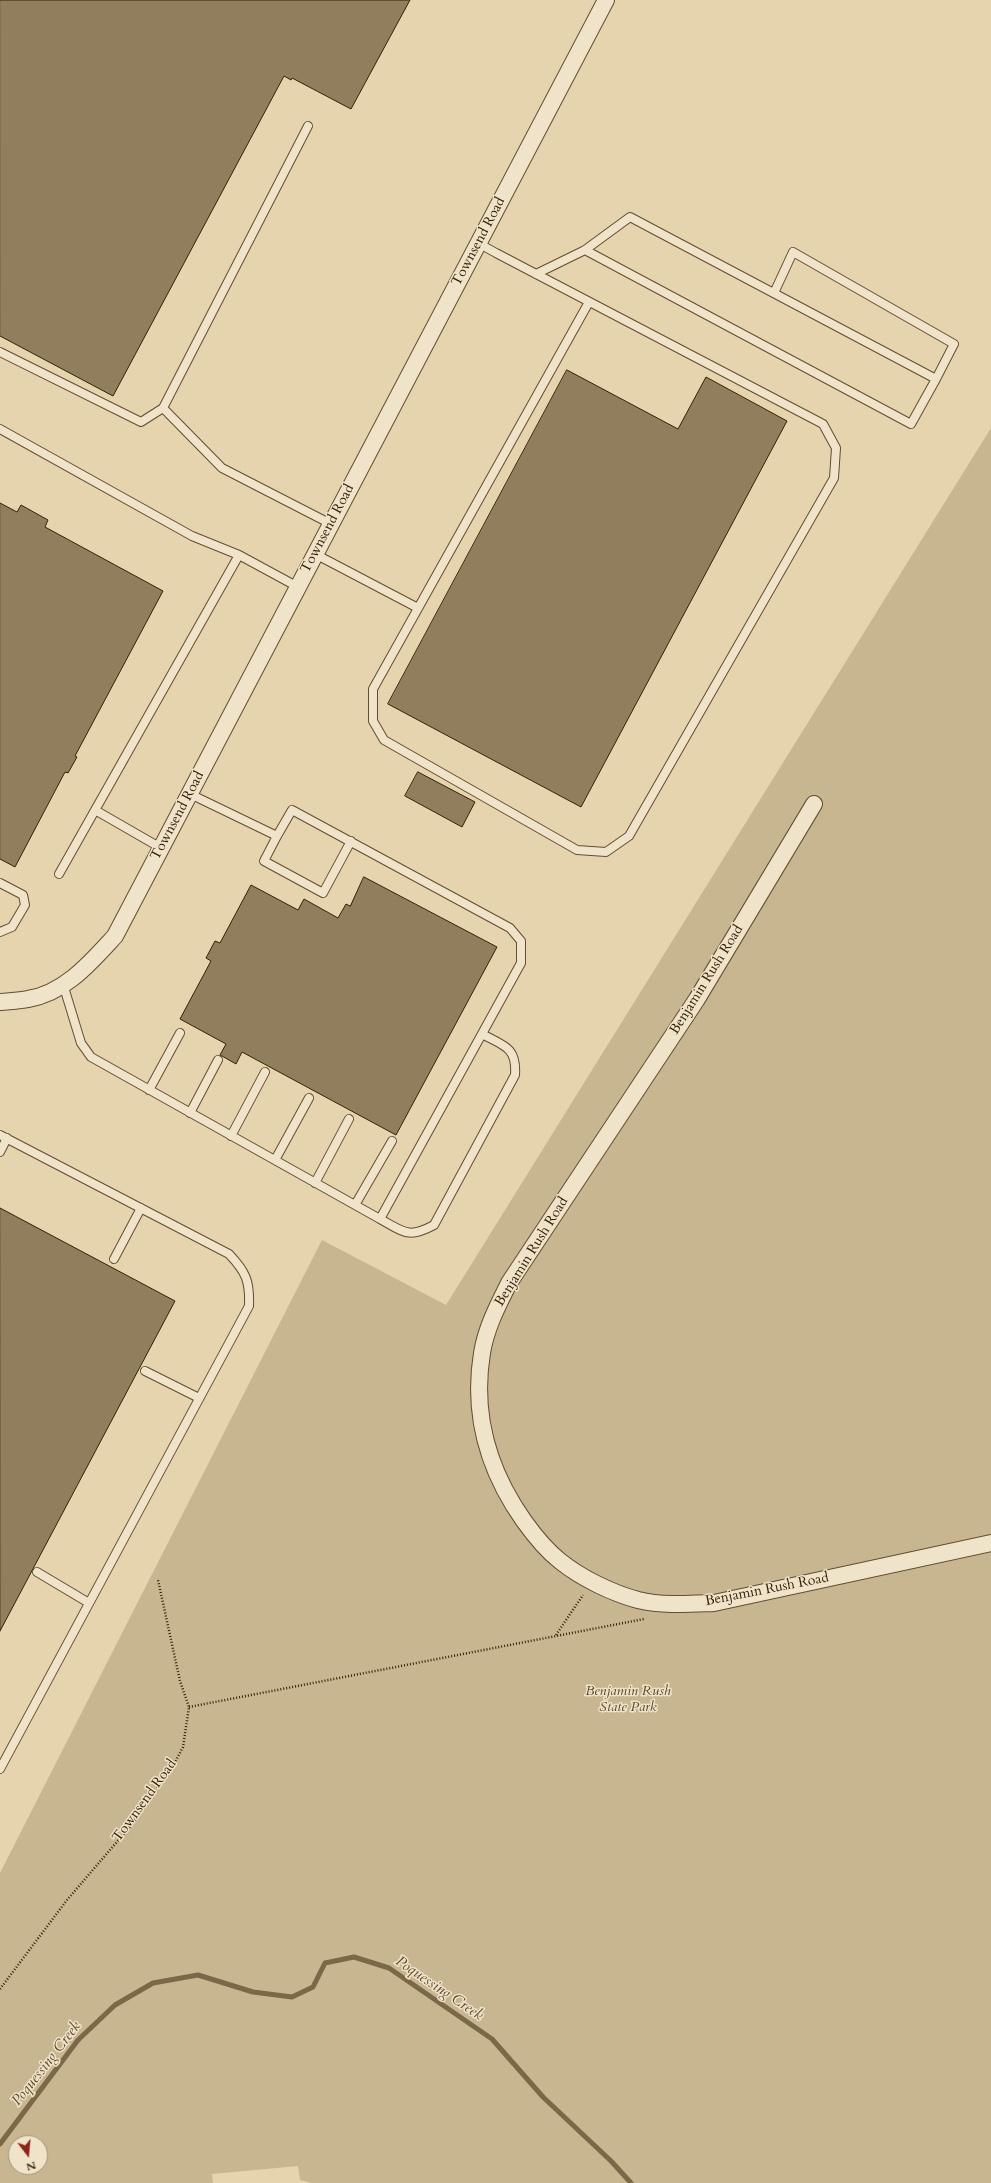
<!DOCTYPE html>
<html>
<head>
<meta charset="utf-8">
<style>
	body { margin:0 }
	#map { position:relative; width:991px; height:2183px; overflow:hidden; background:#e6d4ae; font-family:Cardo,serif }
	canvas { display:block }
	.north { position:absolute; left:8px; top:2135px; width:40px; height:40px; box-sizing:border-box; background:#efe3ca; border:1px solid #a5957a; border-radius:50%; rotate:164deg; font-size:11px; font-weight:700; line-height:16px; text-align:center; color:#352103 }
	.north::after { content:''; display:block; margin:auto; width:14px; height:18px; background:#8f2418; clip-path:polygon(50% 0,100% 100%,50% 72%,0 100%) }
</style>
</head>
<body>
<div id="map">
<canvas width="991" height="2183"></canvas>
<div class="north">N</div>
</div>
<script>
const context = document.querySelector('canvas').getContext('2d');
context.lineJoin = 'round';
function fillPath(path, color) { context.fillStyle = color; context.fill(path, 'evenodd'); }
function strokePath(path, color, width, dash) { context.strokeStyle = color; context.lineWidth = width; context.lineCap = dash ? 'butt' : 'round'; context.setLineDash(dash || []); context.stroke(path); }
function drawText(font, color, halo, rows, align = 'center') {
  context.font = font + ' Cardo,serif'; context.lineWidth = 3; context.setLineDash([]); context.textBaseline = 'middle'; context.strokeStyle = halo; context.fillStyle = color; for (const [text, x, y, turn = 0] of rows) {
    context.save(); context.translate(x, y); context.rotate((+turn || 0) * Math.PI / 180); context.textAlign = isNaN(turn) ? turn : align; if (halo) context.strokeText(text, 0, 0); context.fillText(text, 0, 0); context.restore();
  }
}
const green = new Path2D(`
	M991,428V2183H311L300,2180L298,2166L212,2174L213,2183H0V1873L322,1240L446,1305ZM16,2143H40V2167H16Z`);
const stream = new Path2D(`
	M0,2144L78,2040L115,2005L153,1983L198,1975L253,1992L292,1997L313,1987L325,1963L354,1957L389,1968L492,2039L543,2097L611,2161L631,2183`);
const building = new Path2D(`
	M0,0H410L351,109L292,78L291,80L284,76L113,396L0,336Z
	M567,370L678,429L706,377L787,421L581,807L388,704Z
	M0,503L17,512L21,505L48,520L45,527L163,591L75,756L77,757L68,773L65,772L15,867L0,859Z
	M418,772L475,802L462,827L405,796Z
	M364,877L497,947L396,1135L242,1052L236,1064L222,1056L220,1055L226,1044L180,1019L211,961L206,958L215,941L220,943L251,885L298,910L304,899L338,918L346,904L350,906Z
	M0,1208L175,1301L0,1631Z`);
const path = new Path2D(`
	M556,1635L583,1595
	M189,1707L644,1619
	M0,1989L67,1900L128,1829L172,1768L183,1747L189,1707L180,1681L158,1580`);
const service = new Path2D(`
	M478,243L496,253L823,424L836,448L834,478L629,836L606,852L577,850L384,740L373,721V689L589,302
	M536,274L585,250L630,217L936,379L911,424L585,250
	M774,293L793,252L954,344L936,379
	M0,352L141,422L163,408L308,126
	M163,408L222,468L331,524
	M0,429L192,536L239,555L298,587
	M315,554L418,608
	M95,810L161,848
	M277,836L264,861L323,893L351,841
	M59,874L239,555
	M0,883L23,895L25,905L12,927L0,932
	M63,984L81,1043L91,1057L380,1219L521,963V941L510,928L292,810L277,836L190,794
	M149,1090L180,1033
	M190,1113L218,1060
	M0,1135L229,1254C246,1272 250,1281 249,1306L0,1769
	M231,1136L265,1072
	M0,1152L7,1138
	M275,1160L309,1098
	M315,1183L349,1119
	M355,1205L392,1141
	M380,1219C404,1232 408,1239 434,1225L515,1075C517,1047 504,1046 482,1034
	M114,1259L141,1208
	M145,1371L199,1398
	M37,1572L89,1603`);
const minor = new Path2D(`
	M814,804L697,999L509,1283C498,1305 486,1328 482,1353C472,1414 488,1470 524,1521C534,1535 546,1550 560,1561C581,1578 612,1593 638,1600C663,1606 689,1604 714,1603L991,1543
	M0,1002C9,1001 19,1001 28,999C65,993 91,962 115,936L606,0`);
const streetNames = [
	["Townsend Road",479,242,-62],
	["Townsend Road",328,529,-62],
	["Townsend Road",178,816,-62],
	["Benjamin Rush Road",707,980,-58],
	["Benjamin Rush Road",532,1252,-58],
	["Benjamin Rush Road",767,1590,-11],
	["Townsend Road",145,1801,-54]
];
const parkNames = [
	["Benjamin Rush",628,1692],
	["State Park",628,1708]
];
const waterNames = [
	["Poquessing Creek",439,1989,34],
	["Poquessing Creek",47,2064,-52]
];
fillPath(green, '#c8b691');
strokePath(stream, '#7b6847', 5);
fillPath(building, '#917e5c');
strokePath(building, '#352103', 1);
strokePath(service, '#614e2e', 10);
strokePath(minor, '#614e2e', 18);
strokePath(path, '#352103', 2.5, [1, 2]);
strokePath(service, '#efe3ca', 8);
strokePath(minor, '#efe3ca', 16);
drawText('14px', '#352103', '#efe3ca', streetNames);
drawText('italic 14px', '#5a4626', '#efe3ca', parkNames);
drawText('italic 15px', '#5e4a2b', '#efe3ca', waterNames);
</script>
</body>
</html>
